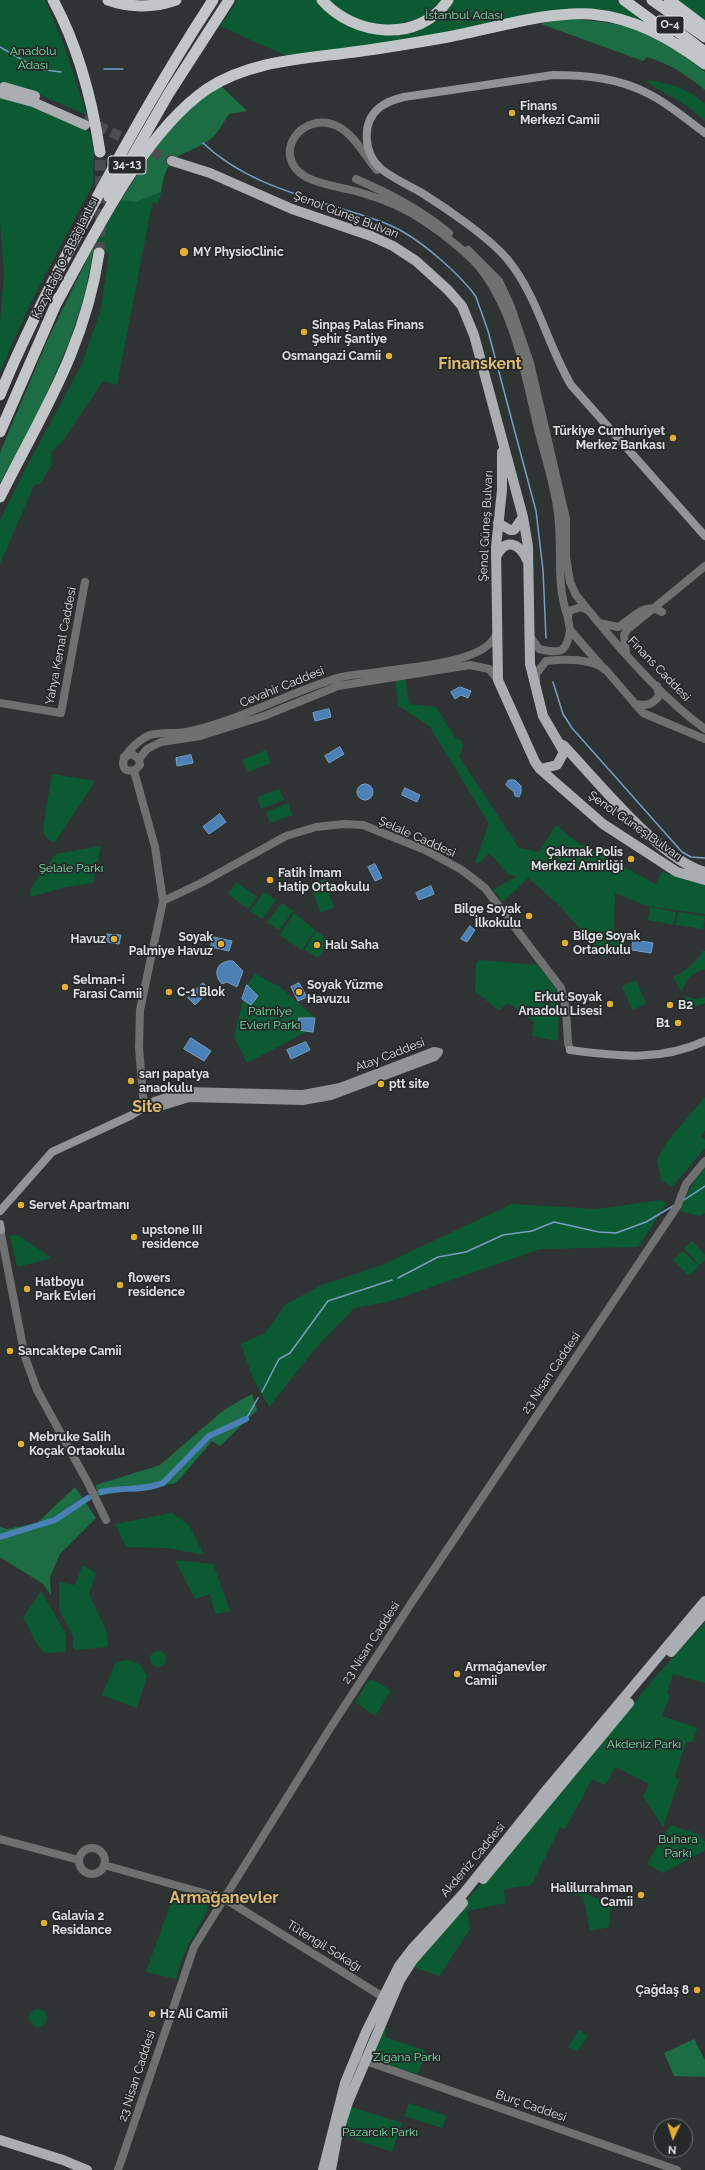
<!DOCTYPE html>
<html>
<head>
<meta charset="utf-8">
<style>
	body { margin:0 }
	#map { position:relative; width:705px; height:2170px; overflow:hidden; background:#303334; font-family:Raleway,sans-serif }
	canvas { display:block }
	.north { position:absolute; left:653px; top:2118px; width:40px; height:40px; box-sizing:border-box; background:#26292a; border:1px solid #6f7273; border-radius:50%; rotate:184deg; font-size:11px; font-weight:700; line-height:16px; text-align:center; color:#dde0e0 }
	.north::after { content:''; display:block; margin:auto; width:14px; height:18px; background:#e1af34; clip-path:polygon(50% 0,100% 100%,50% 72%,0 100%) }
</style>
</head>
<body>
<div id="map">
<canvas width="705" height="2170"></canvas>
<div class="north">N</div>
</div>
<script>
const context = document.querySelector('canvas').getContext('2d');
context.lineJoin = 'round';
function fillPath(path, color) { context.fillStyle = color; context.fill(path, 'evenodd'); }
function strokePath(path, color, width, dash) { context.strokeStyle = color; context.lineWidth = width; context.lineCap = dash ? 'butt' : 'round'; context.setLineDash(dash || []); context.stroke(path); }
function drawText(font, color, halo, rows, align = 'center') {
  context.font = font + ' Raleway,sans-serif'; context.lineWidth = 3.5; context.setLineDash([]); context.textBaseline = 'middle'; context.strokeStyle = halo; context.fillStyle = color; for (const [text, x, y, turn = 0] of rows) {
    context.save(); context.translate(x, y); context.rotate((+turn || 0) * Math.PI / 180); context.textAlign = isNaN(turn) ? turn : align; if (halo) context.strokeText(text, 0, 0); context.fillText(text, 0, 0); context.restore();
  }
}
const green = new Path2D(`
	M0,0H45L63,42L87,115L36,93L0,83Z
	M238,0H316C349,33 363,33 407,32L408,34L439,18L454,0H615L647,24L612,13L289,57L220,26Z
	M328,0H441L425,16L386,28L346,16Z
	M676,0H705V21Z
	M649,80C676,86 683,86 705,104V121L687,106L646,82Z
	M0,98L45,110L89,132L94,152L93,184L29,306L0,372V323L4,274L0,222Z
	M161,192L158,205L153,202L151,209L117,385L103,381L62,442L51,452L52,464L40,484L34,485L0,564V520L24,472L82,364L101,309L109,253L93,252L95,243L121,200L136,202Z
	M405,677L409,704L436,707L456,739L461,740L463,747L459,757L519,848L539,852L556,825L578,843L656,884L662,872L705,885V914L647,906L615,893L614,929L623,948L605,957L557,903L528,878L503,902L493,890L517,876L509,875L489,853L478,864L475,862L489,824L430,727L398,705L395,679Z
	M266,750L271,763L248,772L242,760Z
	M52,774L95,781L56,841L52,842L44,835L43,827Z
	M279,789L284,800L261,809L257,797Z
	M288,803L292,815L270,823L266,812Z
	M101,846L93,883L66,887L30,897L31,888L56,854Z
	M324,879L334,908L320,912L310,884Z
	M236,882L257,897L248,909L228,894Z
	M264,892L276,900L262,919L250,911Z
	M282,903L293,911L279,930L267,922Z
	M650,907L676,912L674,925L648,920Z
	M678,912L705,916L703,929L676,925Z
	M294,913L315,930L302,950L280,935Z
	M316,931L330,941L318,958L304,950Z
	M702,951H705V970C691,971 685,981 682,993L673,977L686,970L701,955Z
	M479,960L538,965L556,989L559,1007L558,1041L532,1036L534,1022L512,1005L507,1004L499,1010L475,992L476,963Z
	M255,974L280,987L315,1018L313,1033L306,1032L247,1063L234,1036L247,985Z
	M636,980L646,1004L632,1010L622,986Z
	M684,996L695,999L705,997V1003L690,1008Z
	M705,1097V1130L701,1136L705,1140V1148L672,1187L661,1180L657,1160L666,1143Z
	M705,1168V1213L700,1216L680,1211L693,1182Z
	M662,1200L666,1204L638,1247L540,1249L391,1301L354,1308L314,1350L269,1407L252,1376L241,1344L265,1333L286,1304L322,1285L382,1265L512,1204L596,1209Z
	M18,1235L52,1258L17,1267L10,1236Z
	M692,1241L705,1255V1260L699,1265L684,1248Z
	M683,1251L699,1266L689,1276L673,1260Z
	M172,1513L189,1525L204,1555L167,1548L126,1547L115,1524Z
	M175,1560L213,1564L230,1611L215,1614L210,1594L195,1599Z
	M83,1565L96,1573L89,1594L108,1634L107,1647L75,1650L73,1647V1636L59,1610V1582L75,1585Z
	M41,1591L66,1634L65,1652L44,1653C34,1643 31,1630 23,1618Z
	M705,1622V1683L673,1674L667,1693L670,1696L662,1716L697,1728L693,1742H686L675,1776L679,1780L663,1827L643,1796L649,1784L615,1767L605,1785L592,1779L565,1829L560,1827L531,1885L504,1889L505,1903L467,1911L470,1929L439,1976L413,1967L414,1960L545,1811L652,1681Z
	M150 1659a8 8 0 1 1 16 0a8 8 0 1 1-16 0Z
	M127,1660L140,1664L147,1676L137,1708L102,1695L116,1662Z
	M373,1680L389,1689L390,1692L375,1716L355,1702L368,1681Z
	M670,1825L698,1834L705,1842V1850L663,1873L647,1864Z
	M564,1881L611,1906L609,1927L590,1931L583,1896L565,1893Z
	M183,1892L206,1902L208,1910L184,1953L176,1979L146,1972L174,1894Z
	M29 2018a9 9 0 1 1 18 0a9 9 0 1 1-18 0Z
	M382,2026L387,2028L385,2034L387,2038L424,2050L425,2055L418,2074C403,2069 381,2067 373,2051Z
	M579,2030L588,2036L577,2052L568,2047Z
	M409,2103L447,2116L442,2128L404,2116Z
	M351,2107L402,2123L392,2152L343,2135L342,2132Z`);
const forest = new Path2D(`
	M559,19C597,20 632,23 665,43C679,51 692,62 705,72V90C685,74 672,65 647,57L643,61L541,24Z
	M221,86L247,111L229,114C223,122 217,136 208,141C177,161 169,148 161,192L136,202L121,200L165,133L186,110Z
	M95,243L83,301L69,342L38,413L0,483V454L2,448L48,339Z
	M252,1394L257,1410L220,1446L212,1441L176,1483L97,1496L96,1485L160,1465L225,1409Z
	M75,1487L96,1518L60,1554L50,1577L51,1595L43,1584L0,1557V1527L7,1529L37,1523Z
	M694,2039L705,2060V2077L674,2076L664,2053Z`);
const water = new Path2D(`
	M460,687L471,691L468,698L461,695L455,699L451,692Z
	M329,709L331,717L315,721L313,713Z
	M340,747L344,754L329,763L325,756Z
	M191,755L193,763L177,766L176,758Z
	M509,780H515L521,786V793L519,797L515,796L514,792L506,785Z
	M357 792a8 8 0 1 1 16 0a8 8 0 1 1-16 0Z
	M405,788L420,795L417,802L402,795Z
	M220,814L226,822L209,834L203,827Z
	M375,864L382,878L375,881L368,867Z
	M431,886L434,894L419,900L416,893Z
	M470,926L475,930L467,942L461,939Z
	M107,934L121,935L119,944L107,942Z
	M213,937L232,941L229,951L211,947Z
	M633,940L653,943L651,953L632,950Z
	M229,961H233L243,971L237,987L227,982L222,984C213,974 216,963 229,961Z
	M203,983L210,990L195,1005L188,998Z
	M299,983L307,997L298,1001L291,987Z
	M247,985L258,996L251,1005L242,999Z
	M299,1018H315L313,1032L299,1030Z
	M191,1038L211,1051L204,1061L184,1049Z
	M306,1042L310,1050L291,1059L287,1050Z`);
const stream = new Path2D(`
	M0,47L38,69L61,72
	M104,69H123
	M203,143C241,179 291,193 339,208C361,215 385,221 405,233C427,246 455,271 471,290L476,297L488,331L536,511L543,570L546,638
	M553,682L563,714L572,728L682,852L691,857L705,858
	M684,1200L705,1186
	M398,1278L438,1257L466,1252L503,1235L532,1231L554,1222L599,1232L616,1233L646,1222L673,1206
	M262,1392L279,1359L290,1353L328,1301L392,1280
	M246,1419L258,1398`);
const canal = new Path2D(`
	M101,1492C121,1487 144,1491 163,1483L209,1436L246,1419
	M0,1537L55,1520L88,1498`);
const primaryTunnel = new Path2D(`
	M84,119L172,161`);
const motorwayTunnel = new Path2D(`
	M99,253L101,204L100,152`);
const tertiary = new Path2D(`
	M377,170C365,156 355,136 339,127C302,108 269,156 306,177C323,186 343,187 362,193C384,199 408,210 427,223C445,235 472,256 484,273C517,319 526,380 539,433C546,460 555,487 558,514C563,552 555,581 568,618
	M356,179C390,194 420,209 449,233
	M468,250L499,281L511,307L530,363L566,519V557L570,582L576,595L589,611
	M599,623L618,627C633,619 644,601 662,612
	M530,636L539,649C560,654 567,653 570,630
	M626,653L624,635L627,630L705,566
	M604,669L570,630L568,618L569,611L581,607L589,611C622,652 662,698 705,729
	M536,683V674L546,661C564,659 589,658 605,669L643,713L705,739
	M0,703L61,713L85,582
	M635,704C646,706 652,705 659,696L657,686
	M124,757L132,754L139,759L140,765L134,771L126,770C115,759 140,739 150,735C161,732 175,734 186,732C238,721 284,695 334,679C348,674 364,674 379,672C406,667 484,664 496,635
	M139,759L147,749L161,742L200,736L264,716L338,686L470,665L489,669L498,680
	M134,771L155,847L163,901L140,1010L139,1048L144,1108
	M163,901L201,883L286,836L316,827L344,824L363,825L425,850L462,870L485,888L561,988L566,1009L568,1043L570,1050
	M0,1229L25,1357L37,1390L88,1483L106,1520
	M0,1839L79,1860
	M79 1861a13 13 0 1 1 26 0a13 13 0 1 1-26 0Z
	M104,1865L225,1899L388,2000
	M360,2059L677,2170
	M118,2170L194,1947L329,1730L412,1602L678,1205L686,1184L705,1161`);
const secondary = new Path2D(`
	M705,133C687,120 669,104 649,94C619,78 586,75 553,75L404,97C395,99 386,102 379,108C361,123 364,153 380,168C392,178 408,185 422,193C446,208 490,238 508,260C538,297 547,344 571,385L705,536
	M570,1050C619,1056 659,1062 705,1041
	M0,1211L52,1152L132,1115L154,1101L186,1091L303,1094L340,1087L434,1051L439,1052L435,1057L331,1096L303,1101L189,1098L160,1107L144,1108
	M0,1224L1,1230`);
const primary = new Path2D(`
	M4,87L35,96
	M0,93L33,102L85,125
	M172,161L210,173L292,209L371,236L393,246L416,261L448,290L462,306L474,335L523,517L528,546L530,664L543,716L564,752L557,765L540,769
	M502,452V490L496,547L498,680L535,762L540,769L603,824L677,872L705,880
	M498,523L510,530H514L523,517
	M496,557C505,538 519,542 527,560
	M563,745C597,780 660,860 705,872
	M671,1652L705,1613
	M483,1879L629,1703
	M0,2140L63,2160L87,2170
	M323,2170L345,2083L366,2032L399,1966L412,1949L463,1894L543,1794L705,1601
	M331,2170L337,2137L348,2102L400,1980L412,1961L463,1903`);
const motorway = new Path2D(`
	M53,0C79,48 92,99 100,152
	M108,0C131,8 153,8 176,0
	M322,0C353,36 419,44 448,0
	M624,0L669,33
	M652,0L705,37
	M669,0L705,27
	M665,22L705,52
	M109,197L169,93L229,0
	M56,304C93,237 143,133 207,89C247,62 299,59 346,53C380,49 414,43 448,37C493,29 545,11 591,14C635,18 670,38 705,64
	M0,395C20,345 45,297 69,250C114,164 160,81 213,0
	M0,432L59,297
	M0,497C42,413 85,348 99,253`);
const markers = [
	[512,113,4,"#e1af34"],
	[184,252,5,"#e1af34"],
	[304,332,4,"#e1af34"],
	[389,356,4,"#e1af34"],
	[673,438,4,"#e1af34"],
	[631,859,4,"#e1af34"],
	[270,880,4,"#e1af34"],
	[529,916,4,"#e1af34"],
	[114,939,4,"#e1af34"],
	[565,943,4,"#e1af34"],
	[221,944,4,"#e1af34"],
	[317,945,4,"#e1af34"],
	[65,987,4,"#e1af34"],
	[169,992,4,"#e1af34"],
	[299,992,4,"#e1af34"],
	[610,1004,4,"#e1af34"],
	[670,1005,4,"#e1af34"],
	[678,1023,4,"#e1af34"],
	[131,1081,4,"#e1af34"],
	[381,1084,4,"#e1af34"],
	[21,1205,4,"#e1af34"],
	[134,1237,4,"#e1af34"],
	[120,1285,4,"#e1af34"],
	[27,1289,4,"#e1af34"],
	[10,1351,4,"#e1af34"],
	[21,1444,4,"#e1af34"],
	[457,1674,4,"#e1af34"],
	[641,1895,4,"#e1af34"],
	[44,1923,4,"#e1af34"],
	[697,1990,4,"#e1af34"],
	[152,2014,4,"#e1af34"]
];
const shields = [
	[670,25,28],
	[127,165,38]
];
const shieldNames = [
	["O-4",670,25],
	["34-13",127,165]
];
const parkNames = [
	["İstanbul Adası",464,15],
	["Anadolu",33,51],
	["Adası",33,65],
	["Şelale Parkı",71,868],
	["Palmiye",270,1011],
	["Evleri Parkı",270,1025],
	["Akdeniz Parkı",644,1744],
	["Buhara",678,1839],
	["Parkı",678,1853],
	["Zigana Parkı",407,2057],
	["Pazarcık Parkı",380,2132]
];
const poiNames = [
	["Finans",520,106],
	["Merkezi Camii",520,120],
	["MY PhysioClinic",193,252],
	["Sinpaş Palas Finans",312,325],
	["Şehir Şantiye",312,339],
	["Osmangazi Camii",381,356,"right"],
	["Türkiye Cumhuriyet",665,431,"right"],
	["Merkez Bankası",665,445,"right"],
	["Çakmak Polis",623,852,"right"],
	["Merkezi Amirliği",623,866,"right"],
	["Fatih İmam",278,873],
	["Hatip Ortaokulu",278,887],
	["Bilge Soyak",521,909,"right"],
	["İlkokulu",521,923,"right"],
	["Bilge Soyak",573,936],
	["Ortaokulu",573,950],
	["Soyak",213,937,"right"],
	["Palmiye Havuz",213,951,"right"],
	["Havuz",106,939,"right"],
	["Halı Saha",325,945],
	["Selman-i",73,980],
	["Farasi Camii",73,994],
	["Soyak Yüzme",307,985],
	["Havuzu",307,999],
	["C-1 Blok",177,992],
	["Erkut Soyak",602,997,"right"],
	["Anadolu Lisesi",602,1011,"right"],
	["B2",678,1005],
	["B1",670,1023,"right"],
	["sarı papatya",139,1074],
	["anaokulu",139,1088],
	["ptt site",389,1084],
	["Servet Apartmanı",29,1205],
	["upstone III",142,1230],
	["residence",142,1244],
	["flowers",128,1278],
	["residence",128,1292],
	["Hatboyu",35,1282],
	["Park Evleri",35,1296],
	["Sancaktepe Camii",18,1351],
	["Mebruke Salih",29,1437],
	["Koçak Ortaokulu",29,1451],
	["Armağanevler",465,1667],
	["Camii",465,1681],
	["Halilurrahman",633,1888,"right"],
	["Camii",633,1902,"right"],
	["Galavia 2",52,1916],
	["Residance",52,1930],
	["Çağdaş 8",689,1990,"right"],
	["Hz Ali Camii",160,2014]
];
const streetNames = [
	["Şenol Güneş Bulvarı",346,215,21],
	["Kozyatağı O-2 Bağlantısı",65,258,-64],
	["Şenol Güneş Bulvarı",486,526,-87],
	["Yahya Kemal Caddesi",61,646,-79],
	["Finans Caddesi",659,669,46],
	["Cevahir Caddesi",282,687,-22],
	["Şenol Güneş Bulvarı",635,826,35],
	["Şelale Caddesi",417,837,24],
	["Atay Caddesi",390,1055,-21],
	["23 Nisan Caddesi",551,1373,-56],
	["23 Nisan Caddesi",371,1643,-57],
	["Akdeniz Caddesi",473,1860,-50],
	["Tütengil Sokağı",324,1946,32],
	["23 Nisan Caddesi",137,2076,-72],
	["Burç Caddesi",531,2106,19]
];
const districtNames = [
	["Finanskent",480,364],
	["Site",147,1107],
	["Armağanevler",224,1898]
];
fillPath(green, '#0c5a34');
fillPath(forest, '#1d6d44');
fillPath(water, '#4c81b8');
strokePath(water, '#789ec4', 1);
strokePath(stream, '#789ec4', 1.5);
strokePath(canal, '#4c81b8', 6);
strokePath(primaryTunnel, '#4a4d4e', 10, [10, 5]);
strokePath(motorwayTunnel, '#4a4d4e', 11, [11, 5.5]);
strokePath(tertiary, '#6f7171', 8);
strokePath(secondary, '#919395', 8);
strokePath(primary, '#aaaeb0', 10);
strokePath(motorway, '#c2c6c8', 11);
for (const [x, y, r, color] of markers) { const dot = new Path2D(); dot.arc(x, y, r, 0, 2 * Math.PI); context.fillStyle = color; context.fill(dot); strokePath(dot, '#26292a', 1.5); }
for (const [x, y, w] of shields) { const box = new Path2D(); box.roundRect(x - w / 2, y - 9, w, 18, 3); context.fillStyle = '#26292a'; context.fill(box); strokePath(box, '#dde0e0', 1); }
drawText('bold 11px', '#dde0e0', null, shieldNames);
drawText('12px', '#7ae3a5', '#26292a', parkNames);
drawText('bold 12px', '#dde0e0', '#26292a', poiNames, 'left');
drawText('12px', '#dde0e0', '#26292a', streetNames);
drawText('bold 16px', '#dcba71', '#26292a', districtNames);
</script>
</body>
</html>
